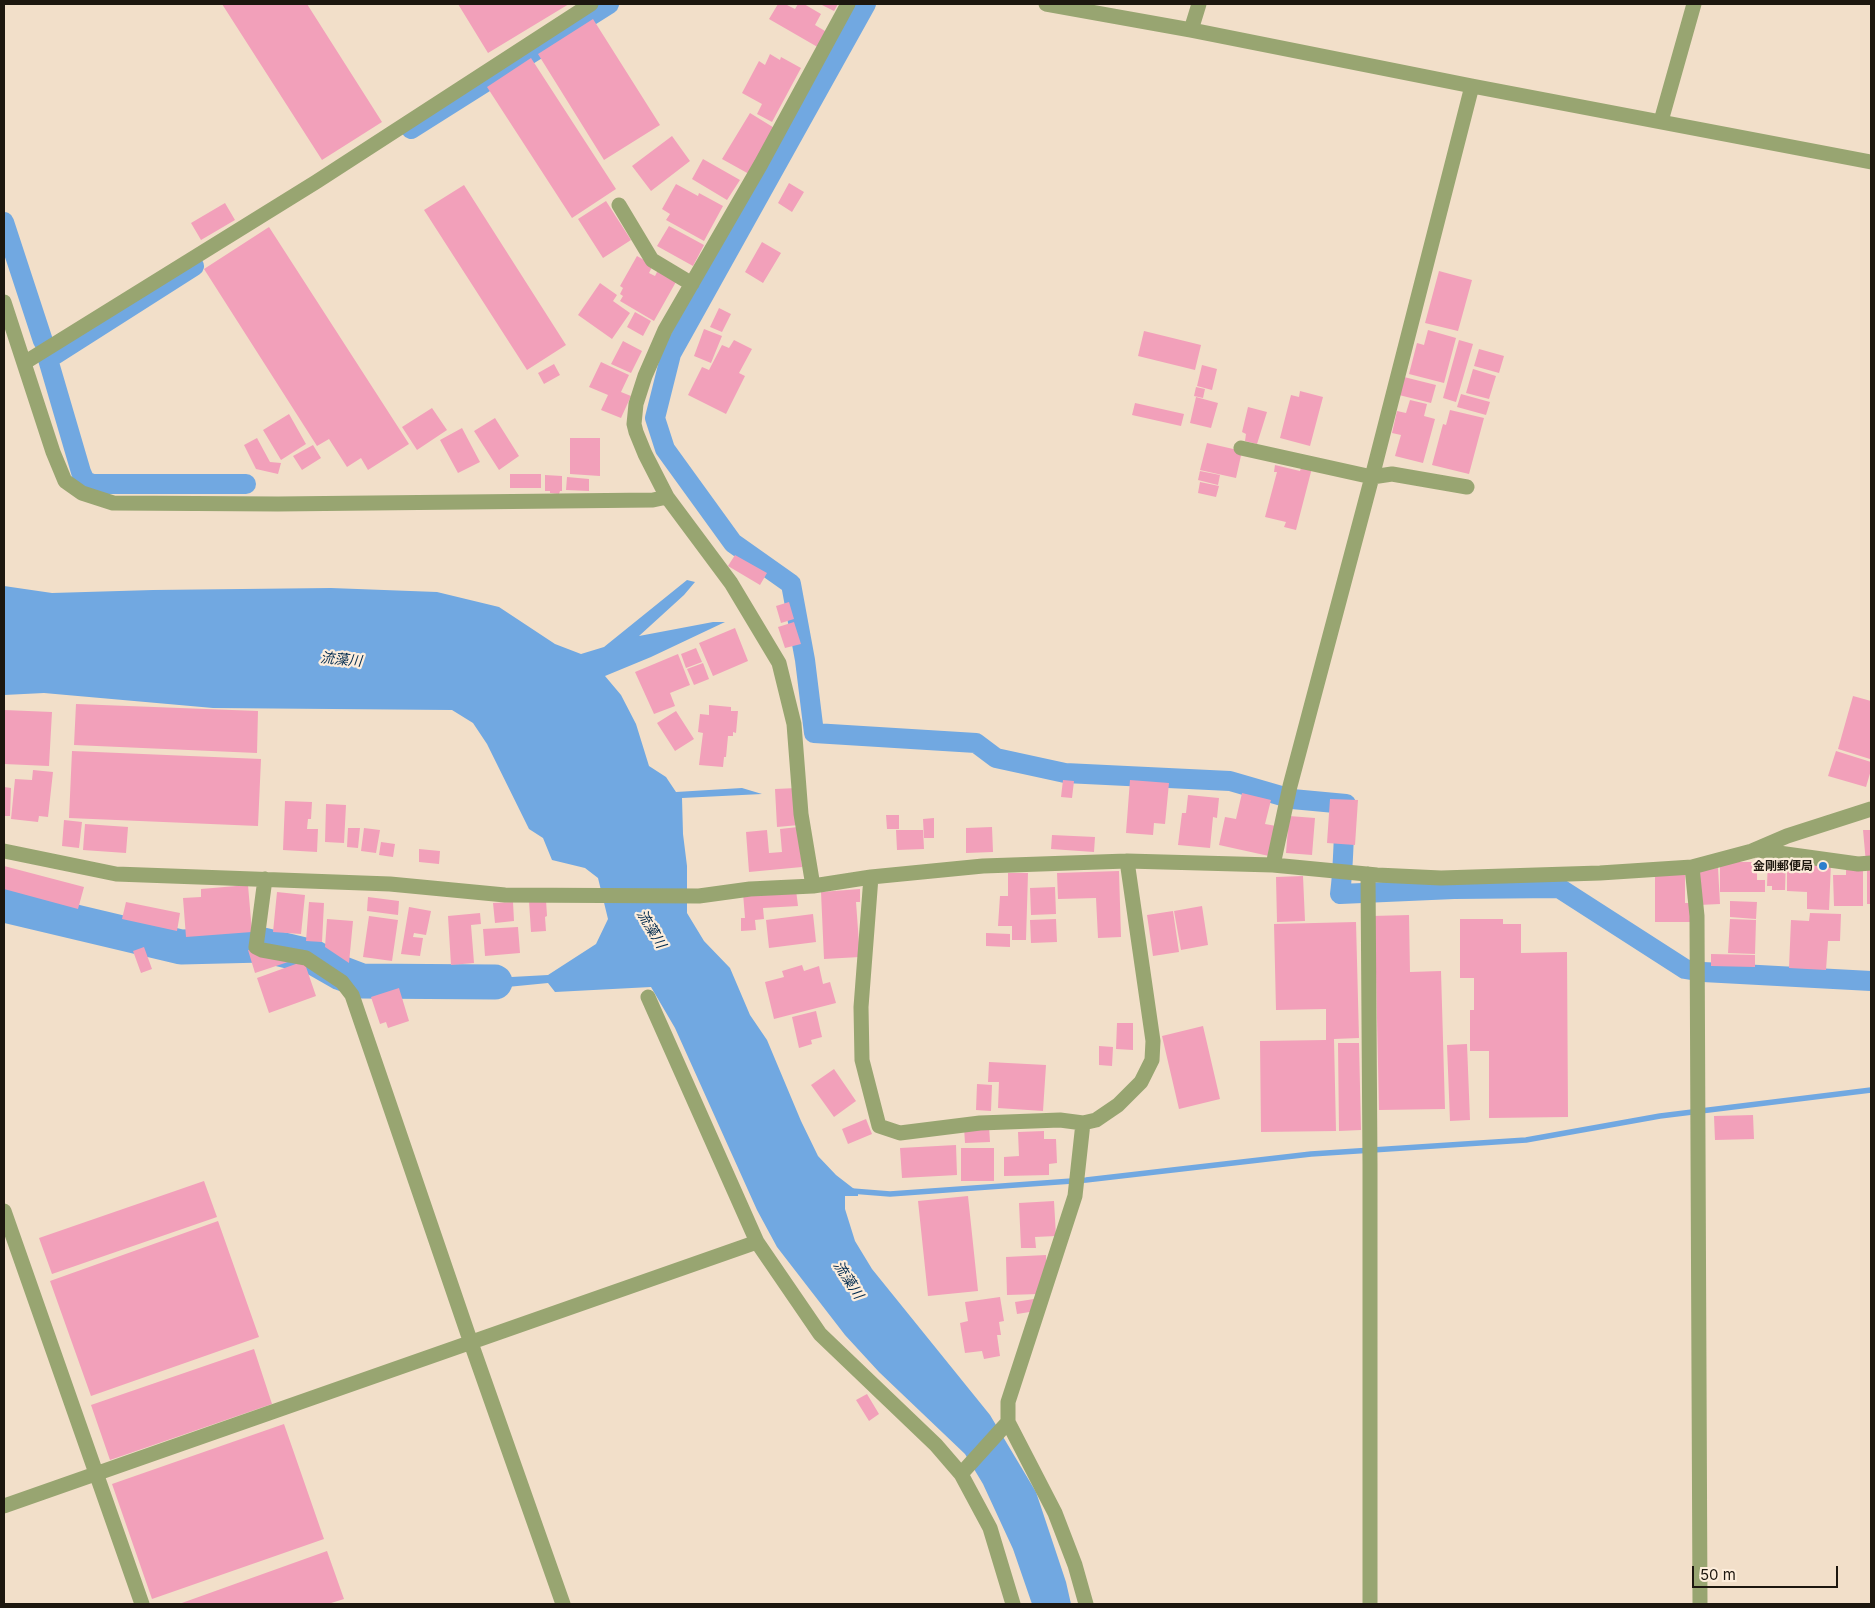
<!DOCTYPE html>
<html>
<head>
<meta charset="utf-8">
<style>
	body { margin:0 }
	#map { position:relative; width:1875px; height:1608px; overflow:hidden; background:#f2dfc9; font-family:Inter,sans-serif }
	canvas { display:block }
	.frame { position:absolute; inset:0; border:5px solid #1d170f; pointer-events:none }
	.scale { position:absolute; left:1692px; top:1566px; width:146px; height:22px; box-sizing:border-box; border:2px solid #1d170f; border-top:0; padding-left:6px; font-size:15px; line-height:18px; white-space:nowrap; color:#1d170f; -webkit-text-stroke:4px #fdeddb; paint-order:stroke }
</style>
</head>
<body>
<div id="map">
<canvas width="1875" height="1608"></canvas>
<div class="frame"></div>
<div class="scale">50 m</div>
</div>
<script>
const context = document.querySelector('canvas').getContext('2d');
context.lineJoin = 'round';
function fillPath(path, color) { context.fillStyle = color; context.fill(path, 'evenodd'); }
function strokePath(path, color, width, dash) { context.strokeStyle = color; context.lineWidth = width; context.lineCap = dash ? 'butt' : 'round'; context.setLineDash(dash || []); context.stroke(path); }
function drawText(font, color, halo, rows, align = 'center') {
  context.font = font + ' Inter,"Noto Sans JP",sans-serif'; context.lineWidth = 4.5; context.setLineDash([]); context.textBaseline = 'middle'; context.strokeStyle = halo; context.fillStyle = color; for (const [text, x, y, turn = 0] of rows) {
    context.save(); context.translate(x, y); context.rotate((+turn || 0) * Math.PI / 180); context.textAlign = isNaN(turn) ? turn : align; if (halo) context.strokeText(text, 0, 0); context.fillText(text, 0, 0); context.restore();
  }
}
const water = new Path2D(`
	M687,580L695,582L684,595L639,636L713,622H725L651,657L605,676L621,695L636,724L649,766L666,777L676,792L742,788L762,794L682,798L683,834L687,866V913L704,941L730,968L750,1015L767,1040L801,1121L818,1156L836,1175L858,1192V1196H845V1209L855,1241L872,1269L990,1415L1036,1492L1066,1582L1071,1604H1032L1013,1549L983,1484L965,1454L879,1372L845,1335L777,1247L757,1210L675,1028L651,987L555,992L548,983L497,988L493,978L548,975L596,944L608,919L598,878L585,868L552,860L543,838L529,829L487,744L473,723L452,710L213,708L44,693L4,695V586L52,593L153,590L331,588L437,592L499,607L555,644L581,654L604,647Z`);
const stream = new Path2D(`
	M852,1191L890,1194L1086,1180L1311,1154L1526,1140L1660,1116L1871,1090`);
const canal = new Path2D(`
	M866,4L671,354L655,418L665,449L733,543L791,584L805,660L814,733L976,743L996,758L1065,773L1230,781L1292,799L1346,804C1343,834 1344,864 1340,894L1454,889L1559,888L1685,969L1703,972L1871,981
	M411,129L609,4
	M4,222L43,341
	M47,356L81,472L85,481L93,484H246
	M48,359L194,266`);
const river = new Path2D(`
	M4,905L181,947L263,945L313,957L341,973L362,981L495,982`);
const building = new Path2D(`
	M222,4H307L382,122L322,160Z
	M458,4H569L488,53Z
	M778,4H785L795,9L798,4H804L821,14L815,25L830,34L821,49L769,19Z
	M820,4H838L834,11Z
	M593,19L660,125L604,160L538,54Z
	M770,54L780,60L781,57L801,68L772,122L757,114L762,104L742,93L759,61L765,65Z
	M531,58L616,189L572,218L487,87Z
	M750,113L776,129L749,174L722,159Z
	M672,136L690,161L651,191L632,166Z
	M703,159L740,180L727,200L692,179Z
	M789,183L804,192L792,212L778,203Z
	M676,184L698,196L699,193L723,206L704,241L666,220L670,214L662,209Z
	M464,185L566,345L527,370L424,210Z
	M606,201L631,240L603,258L578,219Z
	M225,203L235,220L201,240L191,223Z
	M669,226L704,245L693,266L657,246Z
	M269,227L409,444L368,470L361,458L347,467L329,439L317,446L204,269Z
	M762,242L781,253L763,283L745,272Z
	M637,256L653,265L649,273L655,276L658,270L677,280L654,321L620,301L623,296L620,294L623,288L620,286Z
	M1439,271L1472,280L1458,331L1425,323Z
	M600,283L617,295L613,301L630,313L612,339L578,315Z
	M719,308L731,314L722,332L710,327Z
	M635,312L651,321L643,336L627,327Z
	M704,329L722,336L711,363L694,356Z
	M1428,330L1456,338L1444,383L1409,374L1417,343L1424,345Z
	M1144,331L1201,345L1195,370L1138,356Z
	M734,340L752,349L739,373L745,376L726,414L688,395L702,367L709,370L722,345L729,348Z
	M1459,340L1473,344L1456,402L1443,398Z
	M623,341L642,351L631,373L611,364Z
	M1479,349L1504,356L1499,373L1474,366Z
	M601,362L629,375L621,392L631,396L621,418L601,410L608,395L589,387Z
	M554,364L560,375L544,384L538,373Z
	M1202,365L1217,369L1212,390L1197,386Z
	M1473,369L1496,376L1489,399L1466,393Z
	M1404,377L1436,385L1431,403L1399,395Z
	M1196,387L1205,389L1203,398L1194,396Z
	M1300,391L1323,397L1310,446L1280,438L1291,395L1299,397Z
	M1461,394L1490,402L1486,415L1457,407Z
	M1196,397L1218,403L1211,428L1190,423Z
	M1410,400L1427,404L1424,416L1435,419L1423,463L1395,456L1401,435L1392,433L1397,411L1406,413Z
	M1135,403L1184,414L1181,426L1132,415Z
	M1248,407L1267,412L1257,444L1245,441L1246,434L1242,432Z
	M432,408L447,430L417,450L402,427Z
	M1450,410L1484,418L1469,474L1432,465L1443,424L1446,425Z
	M289,414L306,444L281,460L263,430Z
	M495,418L519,456L499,470L474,431Z
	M462,428L480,462L458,473L440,440Z
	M257,438L270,462L281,463L278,474L256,469L244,445Z
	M570,438H600V476L570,474Z
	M1207,443L1242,451L1236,478L1200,470Z
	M313,445L321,458L302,470L293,456Z
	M1275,465L1300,471L1302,465L1312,468L1296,530L1284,527L1286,522L1265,517L1277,472H1274Z
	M1200,471L1220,475L1218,485L1198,480Z
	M510,474H541V488H510Z
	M545,475L562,476V491H560L559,494L550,493V491H545Z
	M567,477L589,479V491L566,490Z
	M1200,482L1219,486L1216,497L1198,493Z
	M735,555L767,573L760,585L728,566Z
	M789,602L794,619L781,623L776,606Z
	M794,622L801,644L785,648L778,627Z
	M735,628L748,661L713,676L699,643Z
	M696,648L702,662L686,668L681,654Z
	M678,654L690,685L670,693L675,706L654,714L635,672Z
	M703,663L709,679L694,685L687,669Z
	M1853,696L1871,701L1870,759L1838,749Z
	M76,704L258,711L257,753L74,745Z
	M709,705L731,707V711H738L736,733L733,732V736H728L726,757H724L723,767L699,765L703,733L698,732L700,714L709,715Z
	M4,710L52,712L49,766L4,764Z
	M676,711L694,739L675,751L657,723Z
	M72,751L261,759L258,826L69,818Z
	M1836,751L1871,762V770L1866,787L1828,776Z
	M33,770L53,772L48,817L39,816L38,822L11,819L15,779L32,780Z
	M1063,780L1074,781L1072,798L1061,797Z
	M1130,780L1169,783L1165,824L1154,823L1153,835L1126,833Z
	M4,787L11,788L10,816H4Z
	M797,788L799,825L777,827L775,789Z
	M1242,793L1271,800L1265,824L1276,826L1269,856L1219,845L1225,817L1236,819Z
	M1188,795L1219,798L1217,818L1213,817L1210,848L1178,845L1182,813H1186Z
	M1330,799L1358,800L1355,845L1327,843Z
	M285,801L312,802L311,819H308L307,829H318L317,852L283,850Z
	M326,804L346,805L344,843L325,842Z
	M886,815H899V829H887Z
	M1289,816L1315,818L1312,855L1286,853Z
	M934,818V838H924L923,819Z
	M64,820L82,822L79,848L62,846Z
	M85,824L128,827L126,853L83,850Z
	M798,827L802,867L749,872L746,832L767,830L769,853L782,852L780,829Z
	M992,827L993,852L966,853V828Z
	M348,828H360L358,848L347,847Z
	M364,828L380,830L376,853L361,851Z
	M896,830H923L924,849L897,850Z
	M1863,830H1871V862L1866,863Z
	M1052,835L1095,837L1094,852L1051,849Z
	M381,842L395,844L393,857L379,855Z
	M419,849L440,851L439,864L419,862Z
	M1768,857H1786L1785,890H1772V886H1767Z
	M1787,861L1831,863L1829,910L1807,909V892L1787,891Z
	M1720,862H1757V880H1765V892H1720Z
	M4,866L84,887L78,909L4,889Z
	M1867,866H1871V904H1867Z
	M1718,868L1720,904L1699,905L1697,869Z
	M1846,869H1863V906H1834L1833,875H1846Z
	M1655,870H1685V903H1691V922H1655Z
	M1119,871L1121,937L1098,938L1096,898L1058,899L1057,873Z
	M1008,873H1028L1026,940H1012V926H998L1000,896H1008Z
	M1303,876L1305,921L1277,922L1276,877Z
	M248,885L252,932L186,937L183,898L201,897V889Z
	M1055,887L1056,914L1031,915L1030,888Z
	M860,889V902H856L860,957L824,959L821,892Z
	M796,890L798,906L763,908L764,919L755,920L756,930L741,931V918H745L743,893Z
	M277,892L305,895L301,934L273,932Z
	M368,897L399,901L398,915L367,911Z
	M546,900L547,916L545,917L546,931L531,932L529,901Z
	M1730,901L1757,902L1756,919L1730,917Z
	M126,902L180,913L177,931L122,919Z
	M309,902L324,903L322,942L306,941Z
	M513,902L514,921L495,923L493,903Z
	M1202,906L1208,945L1181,950L1174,911Z
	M409,907L431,911L426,935L414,933L413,937L423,938L420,956L401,954Z
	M1173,911L1179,952L1153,956L1147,915Z
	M480,913L481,924L471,925L474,963L451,965L448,916Z
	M1810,913L1841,914L1840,941H1828L1826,970L1789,968L1791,920L1809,921Z
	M813,914L816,942L769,948L766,920Z
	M1409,915L1410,972L1441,971L1445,1109L1379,1110L1376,972L1372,916Z
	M369,916L398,920L392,961L363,957Z
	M327,919L353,921L349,963L325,947Z
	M1056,919L1057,942L1031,943L1030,920Z
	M1460,919H1503V924H1521V953L1567,952L1568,1117L1489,1118V1051H1470V1010H1474V978H1460Z
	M1730,919L1756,920L1755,954L1728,953Z
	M1356,922L1359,1038L1334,1039L1336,1131L1261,1132L1260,1041L1326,1040V1009L1276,1010L1274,924Z
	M518,927L520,953L485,956L483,929Z
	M986,933L1010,934V947L986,946Z
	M144,947L152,969L141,973L133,951Z
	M248,950L300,958L255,973Z
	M1711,954L1755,955V967L1711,966Z
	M304,961L316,996L269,1013L257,978Z
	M802,965L804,971L819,966L823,984L830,982L836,1003L774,1019L765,982L784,977L782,971Z
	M399,988L409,1021L388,1028L386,1022L380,1024L371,997Z
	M816,1011L822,1037L811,1040L812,1044L799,1048L792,1017Z
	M1117,1023H1133V1050L1116,1049Z
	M1203,1026L1220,1099L1179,1109L1162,1036Z
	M1338,1043H1359L1361,1130L1339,1131Z
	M1467,1044L1470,1120L1450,1121L1447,1045Z
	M1099,1046L1113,1047L1112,1066L1099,1065Z
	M989,1062L1046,1065L1043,1111L998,1108L999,1082H988Z
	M834,1069L856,1101L834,1117L811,1085Z
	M977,1084L992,1085L991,1111L976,1110Z
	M1753,1115L1754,1139L1715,1140L1714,1116Z
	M866,1119L872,1134L848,1144L842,1129Z
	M989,1126L990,1142L965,1143L964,1127Z
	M1044,1131V1139H1056L1057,1163L1049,1164V1175L1004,1176V1157L1019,1156L1018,1132Z
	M956,1145L957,1175L902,1178L900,1148Z
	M961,1148H994V1181H961Z
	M204,1181L217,1217L52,1274L39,1238Z
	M968,1196L978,1291L928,1296L918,1201Z
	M1054,1201L1056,1236L1035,1237L1036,1248H1021L1019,1203Z
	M218,1221L259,1337L91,1396L50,1281Z
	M1046,1255L1047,1278L1039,1294L1007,1295L1006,1257Z
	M1000,1297L1004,1321L999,1322L1001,1335H997L1000,1356L984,1359L982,1351L965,1353L960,1323L968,1321L965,1302Z
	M1034,1299L1036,1311L1017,1314L1015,1302Z
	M254,1349L272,1404L110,1460L91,1405Z
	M867,1394L879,1414L869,1421L856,1400Z
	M284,1424L324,1539L152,1599L112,1484Z
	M327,1551L344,1599L328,1604H179Z`);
const minor = new Path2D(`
	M1046,4L1191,30L1472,86L1871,162
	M1191,30L1199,4
	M1661,121L1694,4
	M619,205L652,260L692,284
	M4,302L53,452L65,481L82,493L113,503L278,504L653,500L667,497
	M24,363L316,182L591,4
	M1241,448L1372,477L1392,474L1467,487
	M1757,850L1858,864L1871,863
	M4,851L116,874L390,884L505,895L699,896L750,889L813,886L871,877L983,866L1127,861L1273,865L1377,875L1441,878L1600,873L1692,867L1752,851L1787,836L1871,809
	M1273,865L1290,786L1372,477L1472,86
	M1692,867L1697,916L1700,1604
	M1368,874L1370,1164V1604
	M871,877L861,1007L862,1060L879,1126L900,1133L980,1123L1060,1120L1083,1123L1096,1120L1118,1105L1141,1082L1152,1060L1153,1041L1127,861
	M265,879L256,947L262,950L306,958L342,982L352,995L471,1343L563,1604
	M813,886L801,814L794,724L779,663L731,583L667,497L645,454L636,432L634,424L636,404L645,376L665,330L761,164L848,4
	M648,997L757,1242L820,1334L936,1445L961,1474L990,1528L1013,1604
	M1083,1123L1075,1196L1008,1402V1422L1055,1513L1075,1565L1086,1604
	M4,1211L142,1604
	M961,1474L1008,1422
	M4,1506L757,1242`);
const markers = [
	[1823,866,5,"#2c7ecd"]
];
const poiNames = [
	["金剛郵便局",1813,866]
];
const waterNames = [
	["流藻川",341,660,5],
	["流藻川",651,929,59],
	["流藻川",848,1280,57]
];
fillPath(water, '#71a8e1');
strokePath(stream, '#71a8e1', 5.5);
strokePath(canal, '#71a8e1', 20);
strokePath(river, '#71a8e1', 35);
fillPath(building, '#f2a0ba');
strokePath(minor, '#98a571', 15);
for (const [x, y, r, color] of markers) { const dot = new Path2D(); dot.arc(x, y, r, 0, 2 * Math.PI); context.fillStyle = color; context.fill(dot); strokePath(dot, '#fdeddb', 2); }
drawText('bold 12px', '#1d170f', '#fdeddb', poiNames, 'right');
drawText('italic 14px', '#012a4e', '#fdeddb', waterNames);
</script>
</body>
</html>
